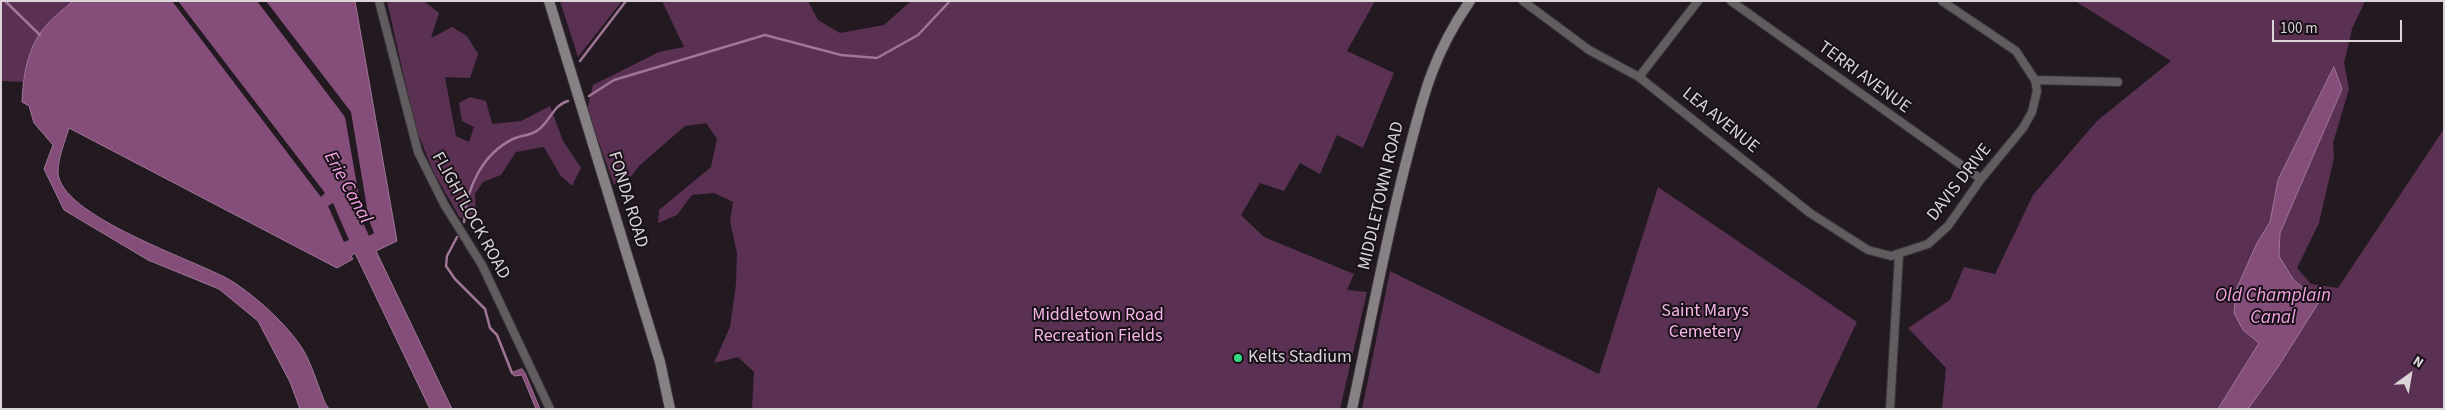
<!DOCTYPE html>
<html>
<head>
<meta charset="utf-8">
<style>
	body { margin:0 }
	#map { position:relative; width:2445px; height:410px; overflow:hidden; background:#221a20; font-family:"Source Sans 3",sans-serif }
	canvas { display:block }
	.frame { position:absolute; inset:0; border:2px solid #dbd5d9; pointer-events:none }
	.north { position:absolute; left:2385px; top:350px; width:50px; height:50px; -webkit-text-stroke:4px #181117; paint-order:stroke; rotate:32deg; font-size:14px; font-weight:700; line-height:20px; text-align:center; color:#dbd5d9 }
	.north::after { content:''; display:block; margin:auto; width:18px; height:22px; background:#dbd5d9; clip-path:polygon(50% 0,100% 100%,50% 72%,0 100%) }
	.scale { position:absolute; left:2272px; top:20px; width:130px; height:22px; box-sizing:border-box; border:2px solid #dbd5d9; border-top:0; padding-left:6px; font-size:15px; line-height:18px; white-space:nowrap; color:#dbd5d9; -webkit-text-stroke:4px #181117; paint-order:stroke }
</style>
</head>
<body>
<div id="map">
<canvas width="2445" height="410"></canvas>
<div class="frame"></div>
<div class="north">N</div>
<div class="scale">100 m</div>
</div>
<script>
const context = document.querySelector('canvas').getContext('2d');
context.lineJoin = 'round';
function fillPath(path, color) { context.fillStyle = color; context.fill(path, 'evenodd'); }
function strokePath(path, color, width, dash) { context.strokeStyle = color; context.lineWidth = width; context.lineCap = dash ? 'butt' : 'round'; context.setLineDash(dash || []); context.stroke(path); }
function drawText(font, color, halo, rows, align = 'center') {
  context.font = font + ' "Source Sans 3",sans-serif'; context.lineWidth = 4; context.setLineDash([]); context.textBaseline = 'middle'; context.strokeStyle = halo; context.fillStyle = color; for (const [text, x, y, turn = 0] of rows) {
    context.save(); context.translate(x, y); context.rotate((+turn || 0) * Math.PI / 180); context.textAlign = isNaN(turn) ? turn : align; if (halo) context.strokeText(text, 0, 0); context.fillText(text, 0, 0); context.restore();
  }
}
const green = new Path2D(`
	M1,1H75L30,51L23,82L1,81Z
	M387,1H424L439,13L431,38L452,27L467,36L478,54L470,78L445,77L456,136L469,142L474,127L462,121L459,103L470,97L486,101L492,124L521,121L550,106L563,141L581,168L572,186L560,175L544,147L516,152L501,175L483,182L475,194L476,214L460,218L434,173L415,126Z
	M560,1H622L578,57Z
	M662,1H808L818,20L840,33L884,25L911,1H1375L1347,51L1394,73L1363,148L1337,135L1320,174L1300,163L1284,191L1260,183L1241,215L1264,237L1354,274L1347,290L1367,292L1340,409H752L754,372L738,357L714,363L730,327L736,284L737,253L730,221L733,202L714,193L692,195L677,215L658,223L659,210L711,167L717,139L706,123L685,126L639,166L625,184H614L587,110L593,85L659,52L684,47Z
	M2075,1H2365L2352,29L2344,63L2349,89L2333,143L2334,158L2319,223L2297,268L2311,284L2338,288L2444,129V409H1942L1946,368L1908,328L1950,300L1964,267L1995,274L2033,195L2097,121L2171,61Z
	M1658,187L1857,322L1816,409H1362L1390,271L1599,374Z`);
const water = new Path2D(`
	M73,1H355L397,241L376,251L452,409H430L355,253L351,256L353,259L337,268L69,128C65,141 58,158 58,172C59,216 195,260 230,280C256,296 294,330 307,357C314,372 319,388 325,403L329,409H300L290,382L258,321L219,289L148,260L64,210L44,169L53,145L34,123L29,106L22,102C23,77 27,49 44,28C52,18 63,10 73,1Z
	M2334,67L2342,89L2280,233L2279,256L2293,279L2319,302L2278,367L2248,409H2218L2259,343L2243,330L2234,313L2236,290L2257,243L2270,222L2278,180Z
	M522,369L525,373L540,409H536L522,375L514,376L512,373Z`);
const pier = new Path2D(`
	M172,1H178L325,193L321,197Z
	M257,1H266L351,112L369,220L374,233L369,236L364,225L345,117Z
	M333,203L349,240L344,242L328,206Z`);
const stream = new Path2D(`
	M5,1L40,35
	M580,61L626,1
	M589,96L614,80L765,35L841,55L877,58L918,35L950,1
	M464,222C466,189 482,154 513,139C520,135 531,136 538,130C550,122 553,105 568,101
	M457,237L447,256L446,266L455,279L485,309L490,328L497,335L512,373`);
const street = new Path2D(`
	M379,1L418,152L444,204L482,265L550,409
	M1523,1L1589,50L1639,77L1810,213L1868,250L1891,256L1928,244L1948,226L1981,179L2023,128L2032,112L2037,91L2035,80
	M1731,1L1981,179
	M1942,1L2016,51L2035,80L2118,82
	M1639,77L1698,1
	M1890,409L1899,255`);
const secondary = new Path2D(`
	M549,1L660,362L670,409
	M1352,409C1369,329 1384,249 1404,170C1421,105 1430,58 1470,1`);
const markers = [
	[1238,358,5,"#35d881"]
];
const streetNames = [
	["TERRI AVENUE",1864,78,36],
	["LEA AVENUE",1720,121,39],
	["DAVIS DRIVE",1960,183,-52],
	["MIDDLETOWN ROAD",1382,196,-77],
	["FONDA ROAD",627,200,73],
	["FLIGHTLOCK ROAD",470,216,61]
];
const parkNames = [
	["Saint Marys",1705,312],
	["Cemetery",1705,333],
	["Middletown Road",1098,316],
	["Recreation Fields",1098,337]
];
const poiNames = [
	["Kelts Stadium",1248,358]
];
const waterNames = [
	["Erie Canal",347,188,61],
	["Old Champlain",2273,297],
	["Canal",2273,319]
];
fillPath(green, '#5a3153');
fillPath(water, '#854d7a');
strokePath(water, '#9f7696', 1);
fillPath(pier, '#221a20');
strokePath(stream, '#9f7696', 2.5);
strokePath(street, '#3c343a', 10);
strokePath(secondary, '#3c343a', 12);
strokePath(street, '#605c5f', 8);
strokePath(secondary, '#878085', 10);
for (const [x, y, r, color] of markers) { const dot = new Path2D(); dot.arc(x, y, r, 0, 2 * Math.PI); context.fillStyle = color; context.fill(dot); strokePath(dot, '#181117', 2); }
drawText('18px', '#dbd5d9', '#181117', streetNames);
drawText('18px', '#f8b5e9', '#181117', parkNames);
drawText('18px', '#dbd5d9', '#181117', poiNames, 'left');
drawText('italic 19px', '#f4a1e3', '#181117', waterNames);
</script>
</body>
</html>
